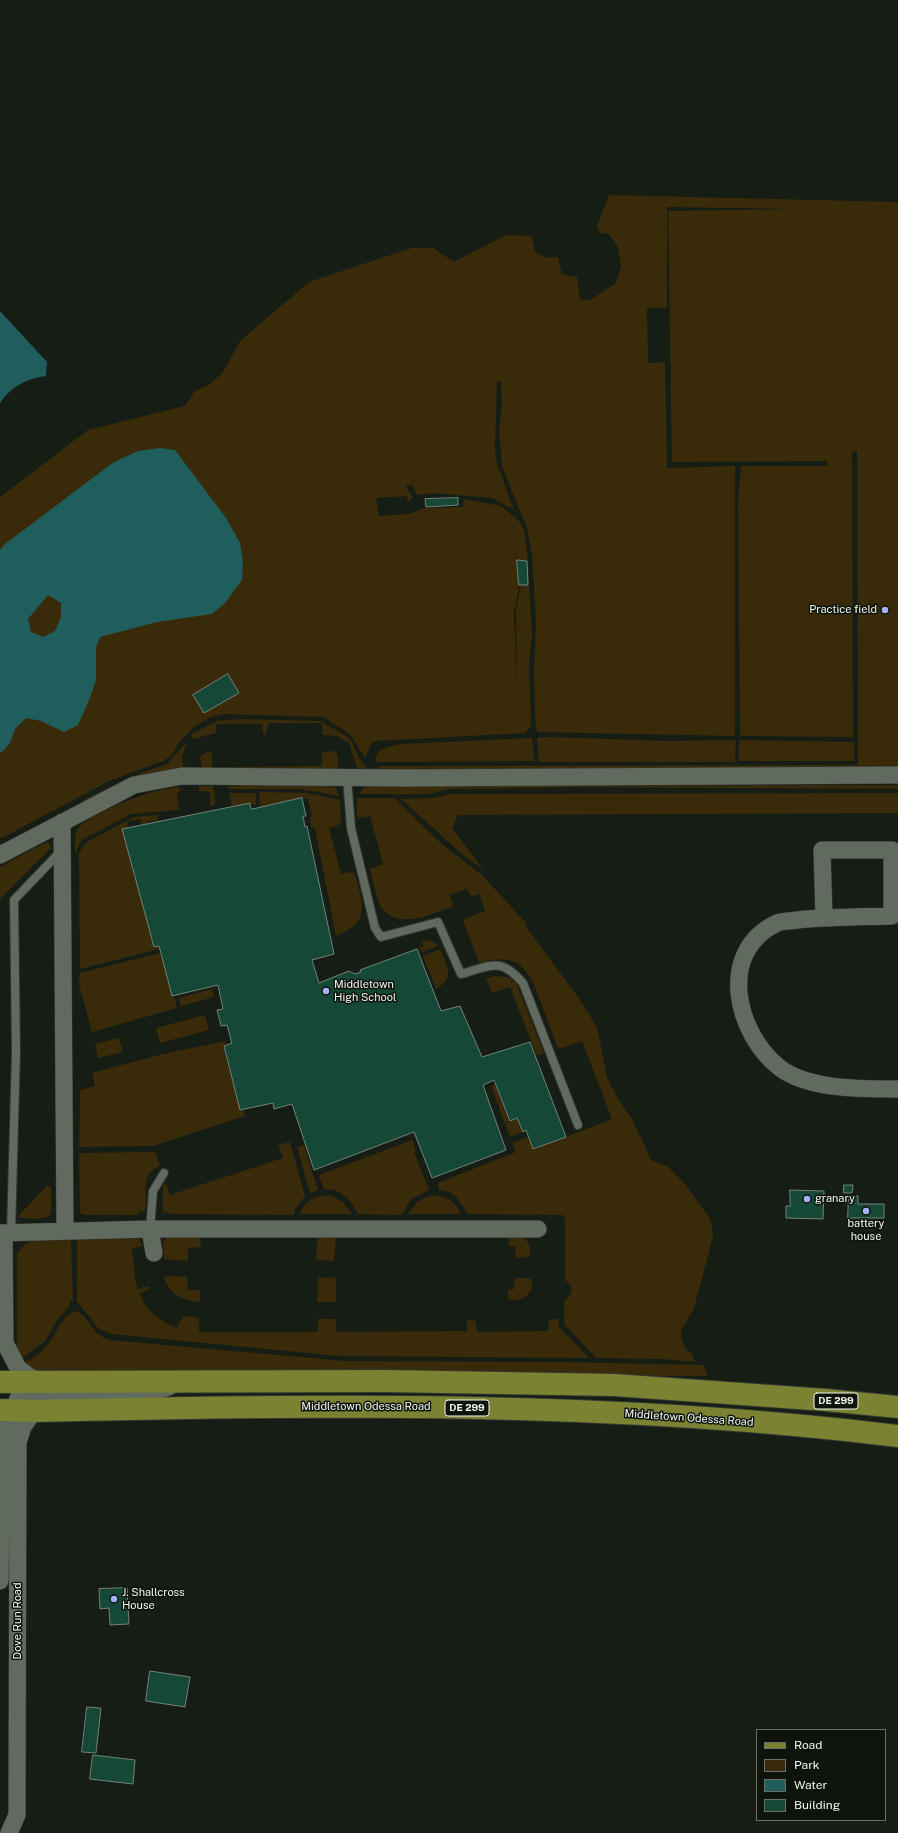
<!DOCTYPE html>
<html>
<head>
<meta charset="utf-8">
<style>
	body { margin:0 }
	#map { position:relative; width:898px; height:1833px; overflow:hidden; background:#161d15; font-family:"Public Sans",sans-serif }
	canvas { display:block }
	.legend { position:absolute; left:756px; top:1729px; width:130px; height:92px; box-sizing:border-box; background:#0e140c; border:1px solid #696f68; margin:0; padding:5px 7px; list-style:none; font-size:12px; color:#f2f7f1 }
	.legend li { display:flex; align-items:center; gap:8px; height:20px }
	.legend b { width:20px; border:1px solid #696f68 }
</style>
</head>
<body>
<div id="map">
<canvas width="898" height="1833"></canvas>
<ul class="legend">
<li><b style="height:5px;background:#7b8231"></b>Road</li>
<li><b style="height:11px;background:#392b09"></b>Park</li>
<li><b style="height:11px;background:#205e5e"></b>Water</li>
<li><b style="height:11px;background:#154837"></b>Building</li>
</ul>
</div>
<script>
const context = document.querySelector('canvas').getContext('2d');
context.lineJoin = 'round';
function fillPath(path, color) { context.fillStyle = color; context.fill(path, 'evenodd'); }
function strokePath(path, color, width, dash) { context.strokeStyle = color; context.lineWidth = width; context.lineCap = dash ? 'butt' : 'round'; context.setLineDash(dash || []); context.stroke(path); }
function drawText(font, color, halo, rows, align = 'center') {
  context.font = font + ' "Public Sans",sans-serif'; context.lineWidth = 3; context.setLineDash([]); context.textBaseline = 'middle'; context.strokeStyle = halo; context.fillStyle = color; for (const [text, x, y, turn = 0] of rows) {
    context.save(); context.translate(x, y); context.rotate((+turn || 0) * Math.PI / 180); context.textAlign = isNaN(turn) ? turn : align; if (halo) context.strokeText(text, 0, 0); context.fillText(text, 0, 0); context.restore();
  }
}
const green = new Path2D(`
	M609,195L898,202V769H380V766L858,765L857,451L852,452L853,737L740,736L738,502L741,466H827V461L672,462L668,211L798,209L667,207V308H647L648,363L665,362L667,468L735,466V736L537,732L535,716L534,670L536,623L532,554L527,528L502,467L499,429L502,407L501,382L497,381L495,449L497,464L514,510L492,498L432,493L417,495L412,485L405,486L413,497L408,502L407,496L376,498L379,516L409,514L424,508L463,507L464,499L501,506L519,521L524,530L527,551L532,634L529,664L531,726L525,733L375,741L371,744L365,758L350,734L323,717L224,714L211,717L194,727L180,741L172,755L163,761L109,781L0,839V497L88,430L185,406L194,392L210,384L223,372L240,341L309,282L412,248H433L454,262L506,235L531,236L535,252L547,258L558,257L562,274L577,277L580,299L590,300L616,283L621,266L618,247L609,234L600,233L597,226ZM515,543L517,560L527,561L528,584L521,585L516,610L517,688L514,612L519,589Z
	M239,719L320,721L346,736L352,742L359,758L366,766L364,769L357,768L349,743L337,736L323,735L322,723H268L266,735L263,733L262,724H216V733L193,739L192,734L217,721Z
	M547,737L668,741L736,740L735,762H539L537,738Z
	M532,738L534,761L376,762C374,748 391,746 402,744Z
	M739,740L854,742V761H739Z
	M187,742L182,757L183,768L84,803L83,800L130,777L167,764Z
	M208,751L212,752V769H202L200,757Z
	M331,751L336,752L338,757V766L335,769H227V767L322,766V753Z
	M250,785H329L336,788L339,796L301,789H229L228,786Z
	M898,785V789L586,787L450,789L428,794H359L365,787L371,786Z
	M199,786H213L216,803L210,807V792L199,791Z
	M177,787L181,790L177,794L179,810L131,814L82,840L75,853C75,845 74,835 78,829C83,821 93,817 101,813C126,800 149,791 177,787Z
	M259,792L306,793L340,800L341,822L337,826L329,828L341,874L351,872L355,874C363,904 371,923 336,936L315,828L311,827L310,817L312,816L308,799L302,798L260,807Z
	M229,793H256V805L250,803L232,806Z
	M898,793V813L458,815L452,828L484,870L462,854L401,799L435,798L450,794Z
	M357,798H394L443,845L482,875L526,923V927L578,997L597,1027L607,1077L618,1099L632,1119L651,1160L667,1166L684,1183L711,1220L713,1237L694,1308L681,1331V1338L686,1350L691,1352L695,1362L662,1359L596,1358L564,1324V1302L572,1292L570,1284L565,1280V1219L563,1215L467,1214C462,1202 453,1190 439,1190L438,1183L516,1152L512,1143L528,1137L533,1150L612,1119L582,1041L562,1048L557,1047C552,1032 547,1018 541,1003C529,969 519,951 479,963L463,920L485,911L479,894L471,897L467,889L449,895L454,906C433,914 395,932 380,905C375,895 373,880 370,869L383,864L370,816L359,818L357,816Z
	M157,815L158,820L147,822V824L142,825L140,819L127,822L128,828L122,829L154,948L159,947V949L80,969L79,853L85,843L134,817Z
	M46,842L49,843L51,848L0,899V867Z
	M427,940L436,943L438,946L422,952L418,948L423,946L422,942Z
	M440,949C447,966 456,977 436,989L423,956Z
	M160,953L172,997H174L177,1008L92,1032L79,984L80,973Z
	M494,976L507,977L516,983L544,1053L537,1056L510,987L492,993L486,979Z
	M212,989L214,997L181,1006L179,998Z
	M205,1015L209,1030L160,1043L156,1028Z
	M119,1038L123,1052L98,1058L95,1044Z
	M225,1041L226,1045L223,1046L240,1110H243L245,1116L153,1146L79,1147L80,1090L95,1086L92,1073L159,1055Z
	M495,1084L510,1122L517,1119L522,1132L510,1137L491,1086Z
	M412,1140L416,1151L414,1152L429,1190L411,1199L402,1215L358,1214C352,1200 340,1188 324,1189L319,1175Z
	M290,1142L305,1196L295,1209L294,1215L172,1214L167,1212L164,1214L163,1211V1185L166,1184L170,1195L283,1158L278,1145Z
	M304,1145L318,1190L310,1193L297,1147Z
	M155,1152L160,1165C136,1179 151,1194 144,1213L141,1211L137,1215H86L80,1213L79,1153Z
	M47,1186L51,1187V1212L49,1216L39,1219L19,1218V1215Z
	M329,1195L343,1202L352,1214H300C304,1201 316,1196 329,1195Z
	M429,1196C444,1194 455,1200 461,1214H408L417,1202Z
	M318,1234L336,1237L334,1261L316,1260Z
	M168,1235L200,1236L201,1247L188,1248V1260L187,1261L164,1259L163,1243Z
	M71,1237L73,1302L70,1300L69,1307L57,1320L45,1341L20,1360L17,1348V1254L25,1244L32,1240Z
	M77,1237L139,1239L143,1246L133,1248L132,1251L136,1284L138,1289L148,1286L150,1288L140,1294C146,1311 160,1321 177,1328L183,1316L199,1318V1332H318V1319H335L337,1332L467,1331V1320L476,1321L477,1332L548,1331L549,1320L559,1319V1327L589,1358L339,1356L112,1334L99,1329L77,1301Z
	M509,1237C522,1237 532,1238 530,1255L526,1257L516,1258L515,1246H509Z
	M166,1276L187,1277L188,1290H200V1302C183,1301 170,1294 164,1278Z
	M334,1277L336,1280V1301L333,1302H317L318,1278Z
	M515,1278H530C538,1291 520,1306 508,1298V1290L514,1289Z
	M77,1311C90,1317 90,1333 109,1340L345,1361L557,1362L704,1365L708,1376L38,1372L23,1364C31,1359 40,1354 46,1347C56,1336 61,1314 77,1311Z`);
const water = new Path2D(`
	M0,311L47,362L46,376C26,379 12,386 0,403Z
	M160,448L175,450L226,518L240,543L243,562L242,580L225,603L212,614L157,622L100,637L96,648V680L89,700L78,725L64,732L41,721L26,718L15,729L10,743L2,752H0V550L5,544L114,462L138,451ZM48,595L61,603V617L55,631L43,637L31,632L28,619Z`);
const building = new Path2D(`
	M458,498V505L426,507L425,499Z
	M517,560L527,561L528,585H519Z
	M228,674L239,693L204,713L193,695Z
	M302,798L306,816H303L305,827L307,826L334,954L312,960L319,983L349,971L355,974L361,972L360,970L417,949L441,1011L460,1006L482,1057L530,1042L566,1137L533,1149L526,1130L523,1132L517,1118L510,1121L494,1080L483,1085L506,1150L432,1178L414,1132L314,1170L292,1104L274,1109L273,1103L240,1110L224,1046L232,1043L227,1025L221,1026L217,1010L223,1009L218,985L172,996L159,946L154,947L122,829L250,803L251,809Z
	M844,1185H853L852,1193H844Z
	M790,1190L824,1191L823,1219L786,1218V1206H790Z
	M849,1196H858V1204H884V1218H848Z
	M127,1588L129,1624L110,1625L109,1608L100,1609L99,1589Z
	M150,1671L190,1677L185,1707L146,1701Z
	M87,1707L101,1708L96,1753L82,1752Z
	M93,1755L135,1760L133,1784L90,1779Z`);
const service = new Path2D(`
	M347,778L351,828L375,928L381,937L438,922L461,974C491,966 500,956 523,983L578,1125
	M150,1229L153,1191L164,1173
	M11,1232L16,1052L14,900L60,852`);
const minor = new Path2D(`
	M62,822L65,1231
	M0,855L134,785L182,776L404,778L898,775
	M824,917L822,850H892V916C860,917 829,917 798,920C791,921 782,921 777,923C716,952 736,1034 780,1068C809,1090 863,1089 898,1089
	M150,1229L154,1253
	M0,1233L150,1229H538
	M4,1233L5,1343L18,1368L30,1377L42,1381
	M0,1441L2,1443L0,1581
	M2,1443L18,1398L25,1394H141L169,1387
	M9,1833L17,1815L18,1442L23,1427L34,1411`);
const primary = new Path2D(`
	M0,1382L386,1381L614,1385L826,1400L898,1407
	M0,1410L34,1411C322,1404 612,1401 898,1436`);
const markers = [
	[885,610,4,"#a6b1fc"],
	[326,991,4,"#a6b1fc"],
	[807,1199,4,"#a6b1fc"],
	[866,1211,4,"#a6b1fc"],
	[114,1599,4,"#a6b1fc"]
];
const shields = [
	[836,1401,44],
	[467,1408,44]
];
const shieldNames = [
	["DE 299",836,1401],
	["DE 299",467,1408]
];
const poiNames = [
	["Practice field",877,610,"right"],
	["Middletown",334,985],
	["High School",334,998],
	["granary",815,1199],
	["battery",866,1224,"center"],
	["house",866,1237,"center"],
	["J. Shallcross",122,1593],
	["House",122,1606]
];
const streetNames = [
	["Middletown Odessa Road",366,1407],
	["Middletown Odessa Road",689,1418,4],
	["Dove Run Road",18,1621,-90]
];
fillPath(green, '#392b09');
fillPath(water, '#205e5e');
fillPath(building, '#154837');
strokePath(building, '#74827c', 1);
strokePath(service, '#333733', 10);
strokePath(minor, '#333733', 18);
strokePath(primary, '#333733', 24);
strokePath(service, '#616a5f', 8);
strokePath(minor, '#616a5f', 17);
strokePath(primary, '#7b8231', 22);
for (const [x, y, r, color] of markers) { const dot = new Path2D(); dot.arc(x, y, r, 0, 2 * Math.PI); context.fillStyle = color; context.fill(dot); strokePath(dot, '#0e140c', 1.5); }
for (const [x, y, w] of shields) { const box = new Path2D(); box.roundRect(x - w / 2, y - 8, w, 16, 3); context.fillStyle = '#0e140c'; context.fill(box); strokePath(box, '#f2f7f1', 1); }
drawText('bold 10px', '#f2f7f1', null, shieldNames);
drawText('11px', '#f2f7f1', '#0e140c', poiNames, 'left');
drawText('11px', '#f2f7f1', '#0e140c', streetNames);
</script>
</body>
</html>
